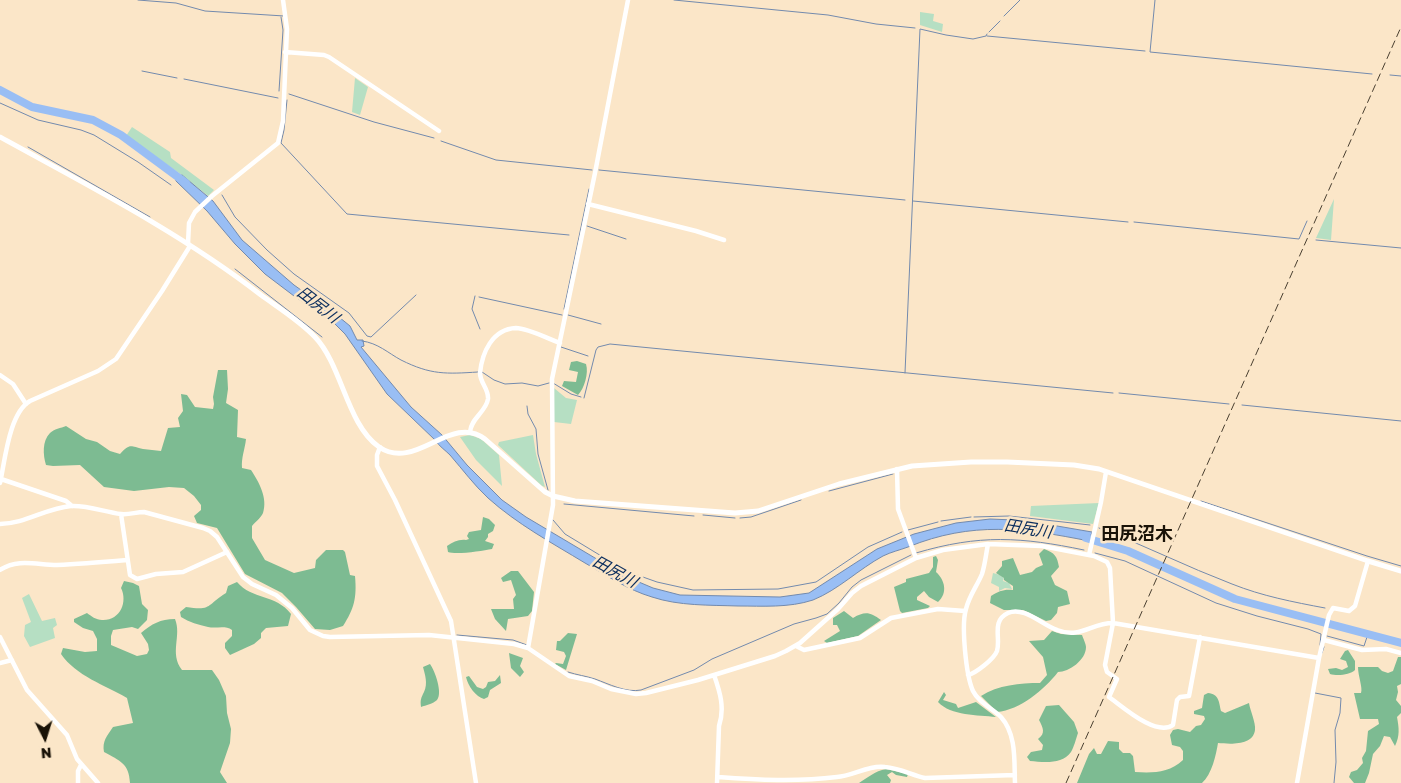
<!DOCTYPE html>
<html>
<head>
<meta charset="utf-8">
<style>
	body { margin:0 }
	#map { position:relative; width:1401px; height:783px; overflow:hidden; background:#fbe6c8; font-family:"Golos Text",sans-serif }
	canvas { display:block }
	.north { position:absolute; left:20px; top:713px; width:50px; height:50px; -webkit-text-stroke:4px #fbe6c8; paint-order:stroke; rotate:175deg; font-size:14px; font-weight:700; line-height:20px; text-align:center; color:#191207 }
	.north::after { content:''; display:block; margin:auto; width:18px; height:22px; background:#191207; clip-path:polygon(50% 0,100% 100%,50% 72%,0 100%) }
</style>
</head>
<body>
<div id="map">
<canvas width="1401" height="783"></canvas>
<div class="north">N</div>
</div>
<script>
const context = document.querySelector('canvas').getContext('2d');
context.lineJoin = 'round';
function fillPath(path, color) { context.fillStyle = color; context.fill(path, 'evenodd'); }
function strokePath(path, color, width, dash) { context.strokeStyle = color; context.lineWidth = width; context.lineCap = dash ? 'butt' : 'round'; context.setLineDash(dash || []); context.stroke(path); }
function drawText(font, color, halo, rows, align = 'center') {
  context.font = font + ' "Golos Text","Noto Sans JP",sans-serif'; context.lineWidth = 5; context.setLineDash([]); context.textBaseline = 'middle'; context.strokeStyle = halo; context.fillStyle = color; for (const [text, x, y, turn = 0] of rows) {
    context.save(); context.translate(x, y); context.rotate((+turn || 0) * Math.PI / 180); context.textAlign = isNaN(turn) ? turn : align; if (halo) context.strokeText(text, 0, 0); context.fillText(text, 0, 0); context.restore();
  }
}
const green = new Path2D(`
	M920,12L934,14L933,21L943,24L942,32L920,25Z
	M355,78L368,87L360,115L352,112Z
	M132,127L170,152L171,158L214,190L208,196L182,175L126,136Z
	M1334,199L1331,240L1316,238Z
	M554,388L566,398L577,400L571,424L554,422Z
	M470,435L481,439L499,455L502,486L476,460L460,437Z
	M533,435L536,454L545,487L542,486L498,445L499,442Z
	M1099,503L1093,524L1030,516L1031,506Z
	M993,573L1000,575L1004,578L1003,581L1009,583L1012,589L1005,588L999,591V587L991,583Z
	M29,594L42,621L55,618L57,625L53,628L55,638L30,647L24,636L25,625L31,622L22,598Z`);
const forest = new Path2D(`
	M577,361L586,364C589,373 584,389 578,395L562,386L564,381L576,382L578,372L569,370L571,362Z
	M218,370H227L228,389L226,403L238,410L237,437L246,439C245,449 241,458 242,468L251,470C259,482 268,498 263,513C261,518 255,522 252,526V538L265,560L294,573L315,568L316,560L326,550H343L345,552L350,575L355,576C357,598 354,609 343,626L330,630L315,629L296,607L282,593L245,574L217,528L197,523L194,516L201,510V505L194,496L184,488L169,487L134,491L104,487L80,465L53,466L46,465C43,455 42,441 50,433C54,429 61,428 66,426L86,439L97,442L110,451L120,454C130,443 130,446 143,449C149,450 155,450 161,451L168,428L180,427L178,418L183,411L181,394L187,395L195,407L213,409L214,404L213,397Z
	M483,517L489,519L495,525L493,531L488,534V537L485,541L494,544L492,549C482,551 456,555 448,552L447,546C453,542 459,539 466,540L469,539L467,536L469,532L481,530Z
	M1044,549C1055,553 1057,556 1059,567L1051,576L1055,585L1067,591L1070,604L1058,607L1057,613L1051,620L1046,621L1023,610H1004L990,603L991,596C999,591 1004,589 1013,590V586L1004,580V578L996,573L1002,566V561L1013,558L1020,575L1032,572L1036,568L1043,565L1039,554Z
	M936,556L938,560L936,572C945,580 948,593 938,602L929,597L924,591L917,597V600L930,606L928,608L902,613L900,611L894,587L906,582V579L929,573L933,567V557Z
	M511,571H518L534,592L532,611L528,616L508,619L506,631L495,619L491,609H514L513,599L516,595L511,580L503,582L501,578Z
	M124,581L133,583L139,586L142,604L148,610L147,620L138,629L132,627L113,630L111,636V645L137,656L147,654L149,650L148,644L141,633C152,624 160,619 175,619C182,636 169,653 182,670H212L219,680L226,696L227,713L231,729L230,743L220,772L227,783H130C129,763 120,761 104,752C102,741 107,736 113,727L133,723L127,698C105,685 76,676 61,654L63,648L85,652L97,651V639L93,631L83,628L74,622V619L87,613C91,616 96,620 102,620C120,621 128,602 121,588Z
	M237,582C252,600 276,594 291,614L288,626L266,628L261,633V638L254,644L230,655L225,648V643L232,636V630C225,625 216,629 208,627C199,625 189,622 181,617L180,612L186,607C213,611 206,605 226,593L228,586Z
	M844,611L853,618C865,611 870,612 881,620L858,636L827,643L824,641L840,631L837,625H833V618Z
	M1052,631L1061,634L1082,635C1083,638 1086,644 1086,647C1086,660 1069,672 1058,672C1044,690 1020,710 997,712L981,696C998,685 1020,683 1040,683L1047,675L1043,657L1029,641L1044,640Z
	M568,633L577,634L566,670L555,664L556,663L563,664L566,656L564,652L556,650L557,641H560Z
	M1348,650L1355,661V670C1350,675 1337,676 1330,674L1328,669L1336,668L1342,670L1348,667L1346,661L1340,659L1345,651Z
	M509,653L523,658L520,666L524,672L520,677L511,668Z
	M1398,657H1401V684L1397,686L1398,692L1396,700L1401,706V713L1397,717C1399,728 1400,736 1395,746L1390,737L1384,736L1380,746L1373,754L1369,773L1365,783H1354L1349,777L1351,772L1357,770L1363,763L1362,758L1366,751L1368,731L1379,724L1378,719H1360L1354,693H1361C1363,688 1358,676 1358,667H1378L1382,671L1388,673L1393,671Z
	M430,664C435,671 443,693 437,700C433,704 426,705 421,707C420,700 421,698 424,692C428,683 425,675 423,667Z
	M500,675L501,683L490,690L488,697L484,699C476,697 468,686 466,677L469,676L477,687L483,689L486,687L488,682L495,681Z
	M944,692L946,695L943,700L956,704L958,708L976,702L996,717C978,715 951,716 938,702Z
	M1208,693C1219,694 1219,702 1221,711L1225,713L1249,703C1250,710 1256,723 1255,730C1253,746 1230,744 1218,743C1216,755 1212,774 1202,783H1077L1089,754L1094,748L1097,754H1101L1108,741L1119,742V749L1123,753H1130L1133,756L1135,772C1153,773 1169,773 1183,760V751L1180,747L1172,745L1170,735L1173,730L1178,729L1190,732L1196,726L1201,725L1205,719L1204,716L1194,714V711L1202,708L1204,695Z
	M1059,705L1074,722L1078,733C1076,739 1074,747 1071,752C1062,765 1043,762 1030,761L1027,757L1031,752L1042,750L1043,745L1038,739C1046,733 1043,728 1039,720L1046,706Z
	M886,769L908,774L907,777L896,775L892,772L887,775L891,780L890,783H859C867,778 875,771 886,769Z`);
const water = new Path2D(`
	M182,175L213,201L242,240L294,285L339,317L350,326L357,340H363L364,346L361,347L411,407L442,435L467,465L502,500L526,517L627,577L653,588L680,595L780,597L809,593L877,549L914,534L956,523L990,519L1014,520L1028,521L1092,532L1089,541C1024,528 972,521 908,547C900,550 891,552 883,556C859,569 838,590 813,600C789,608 762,606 738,606C709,605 679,606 652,597C628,590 606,575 585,563C552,543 517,524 488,498C474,485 463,470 450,455C445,450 439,446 435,440L387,394L345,334L332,321L294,296L265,274L235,244L207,211L176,181Z`);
const stream = new Path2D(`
	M138,0L176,3L205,11L284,16
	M674,0L828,15L876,24L915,28
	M1155,0L1150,52L1372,74
	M1004,16L1020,0
	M989,32L1000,21
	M987,36L1145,51
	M142,71L177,78
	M1390,75L1401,76
	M184,79L278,98
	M279,91L283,30L281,17
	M289,94L374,122L434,138
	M287,100L284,130L281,143L347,214L569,235
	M0,103L38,120L81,130L94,135L138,162L171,185
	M441,141L496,160L592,170
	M28,147L150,217
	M599,170L905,200
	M222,195L235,217L267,250L294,274L349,313L367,336L371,337L416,295
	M913,201L1128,222
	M1134,222L1299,239L1307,221
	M587,226L626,239
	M1316,240L1401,248
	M235,269L322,337
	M475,296L472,309L480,329
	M479,297L562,315
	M564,309L589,189
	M568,315L601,324
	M362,341C378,343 388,353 401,360C431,375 446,374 478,372
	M561,347L588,356
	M482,372L494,380L505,384L522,383L538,386L549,383
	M905,373L920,29L946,35L973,39L986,36L987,34
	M553,383L571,394L581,397
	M1119,393L1229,404
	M584,398L596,350L598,347L610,344L1113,393
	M1242,405L1401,421
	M527,406L528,414L536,429L538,454L548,490
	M829,491L893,474
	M1201,501L1367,556L1401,566
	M564,504L694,516
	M703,515L735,518
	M974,517L1009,516L1090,525
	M740,518L751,517L801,500
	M553,520L565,534L626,571L657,582L693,590L778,589L816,582L868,547L902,532
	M941,521L971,517
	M1099,528C1144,545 1187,567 1232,584C1262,596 1293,602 1325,608
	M908,530L938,522
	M916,553C980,534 1021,537 1084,550
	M1095,553L1125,561L1216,603L1257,616L1308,629L1321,634L1320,645
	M457,635L513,640L527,645
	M1327,636L1364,646L1368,634
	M1322,653L1324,647
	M568,672C577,675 586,676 595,679C609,684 626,693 641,690L694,670L712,659L794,624L816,618L827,614L839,603L852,587L861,580L911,555
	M1315,693L1341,698L1340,713L1335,730L1336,762L1334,783`);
const river = new Path2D(`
	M0,90L32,107L93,120L121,135L186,183
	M1086,538L1128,551L1235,599L1401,643`);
const minor = new Path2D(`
	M285,52L324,55L329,57L439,131
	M588,204L696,231L724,240
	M188,244L189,223L195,212L212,196L278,143L283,121L287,29L283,0
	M0,375L13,384L26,404
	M470,432C471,418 486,412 488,399C489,389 480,383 480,373C482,353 492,329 516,328C527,328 549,339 560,343
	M380,447L377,455V466L395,500L451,621L476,783
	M897,469L898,509L916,558
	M1,479L66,501L72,506
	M0,483C5,461 9,413 30,401L98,371L116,359L162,291L190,246
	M121,514L130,575L137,579L156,574L183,572L227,552
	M0,524C25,524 46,508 71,506C87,505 105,512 121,514C129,515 136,512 144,512L203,528L210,531L217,537L243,577L252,584L276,595L292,608L310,630L323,636L330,637L429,635L514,644L528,648L569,676L592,681L611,689L636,694L646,693L698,680L775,656L786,651L800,643L838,609L852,593L861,586L916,558L943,550L988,544L1042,546L1094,556L1107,562L1110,568L1113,623L1105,665L1107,672L1117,679L1109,697C1123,707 1156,737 1173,725L1177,700L1180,697L1189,696L1200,637
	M988,544C986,554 985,565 982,574C977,586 969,596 966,609C961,625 966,676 973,691C979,703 992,708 1001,717C1017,735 1014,762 1015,783
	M1089,555L1101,502L1106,472
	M0,570C18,558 37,565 57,565C81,564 104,562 127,560
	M0,637L27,690L67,735L77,759L98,783
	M1324,640L1362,650L1386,649L1401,653
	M796,646L804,650L860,638L891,618L938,609L965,611
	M528,648L553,505L552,379L595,173L628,0
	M0,663L12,660
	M714,675C720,692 725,708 719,726L717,783
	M968,675C976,673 994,659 997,651C1001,638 991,621 1008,613C1024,606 1042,625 1057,630C1081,639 1091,623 1113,623L1319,658
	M718,777C758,780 797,782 837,777C852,776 869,765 885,767C899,768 912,775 925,778L1015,775
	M78,783V771L81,765
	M1297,783L1319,658L1329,615L1333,608L1349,611L1355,606L1368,561`);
const tertiary = new Path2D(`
	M0,137C89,186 181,233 261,295C279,308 300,321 315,337C342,365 347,425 379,447C416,472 450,413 485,439L545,492L553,496L575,501L735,513L758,511L839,484L912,466L971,462H1007L1074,465L1099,469L1368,561L1401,571`);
const rail = new Path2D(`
	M1066,783L1401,27`);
const waterNames = [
	["田尻川",318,305,38],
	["田尻川",1028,529,9],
	["田尻川",615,572,29]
];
const quarterNames = [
	["田尻沼木",1137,534]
];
fillPath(green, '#b6dfc3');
fillPath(forest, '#7dbb92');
fillPath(water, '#99bef4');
strokePath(water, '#738aad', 1);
strokePath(stream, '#738aad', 1);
strokePath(river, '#99bef4', 8);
strokePath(minor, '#fff', 4.5);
strokePath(tertiary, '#fff', 5);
strokePath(rail, '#493f30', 1, [8, 4]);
drawText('italic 16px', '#0a2d5d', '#fbe6c8', waterNames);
drawText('bold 18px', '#191207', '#fbe6c8', quarterNames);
</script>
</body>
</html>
